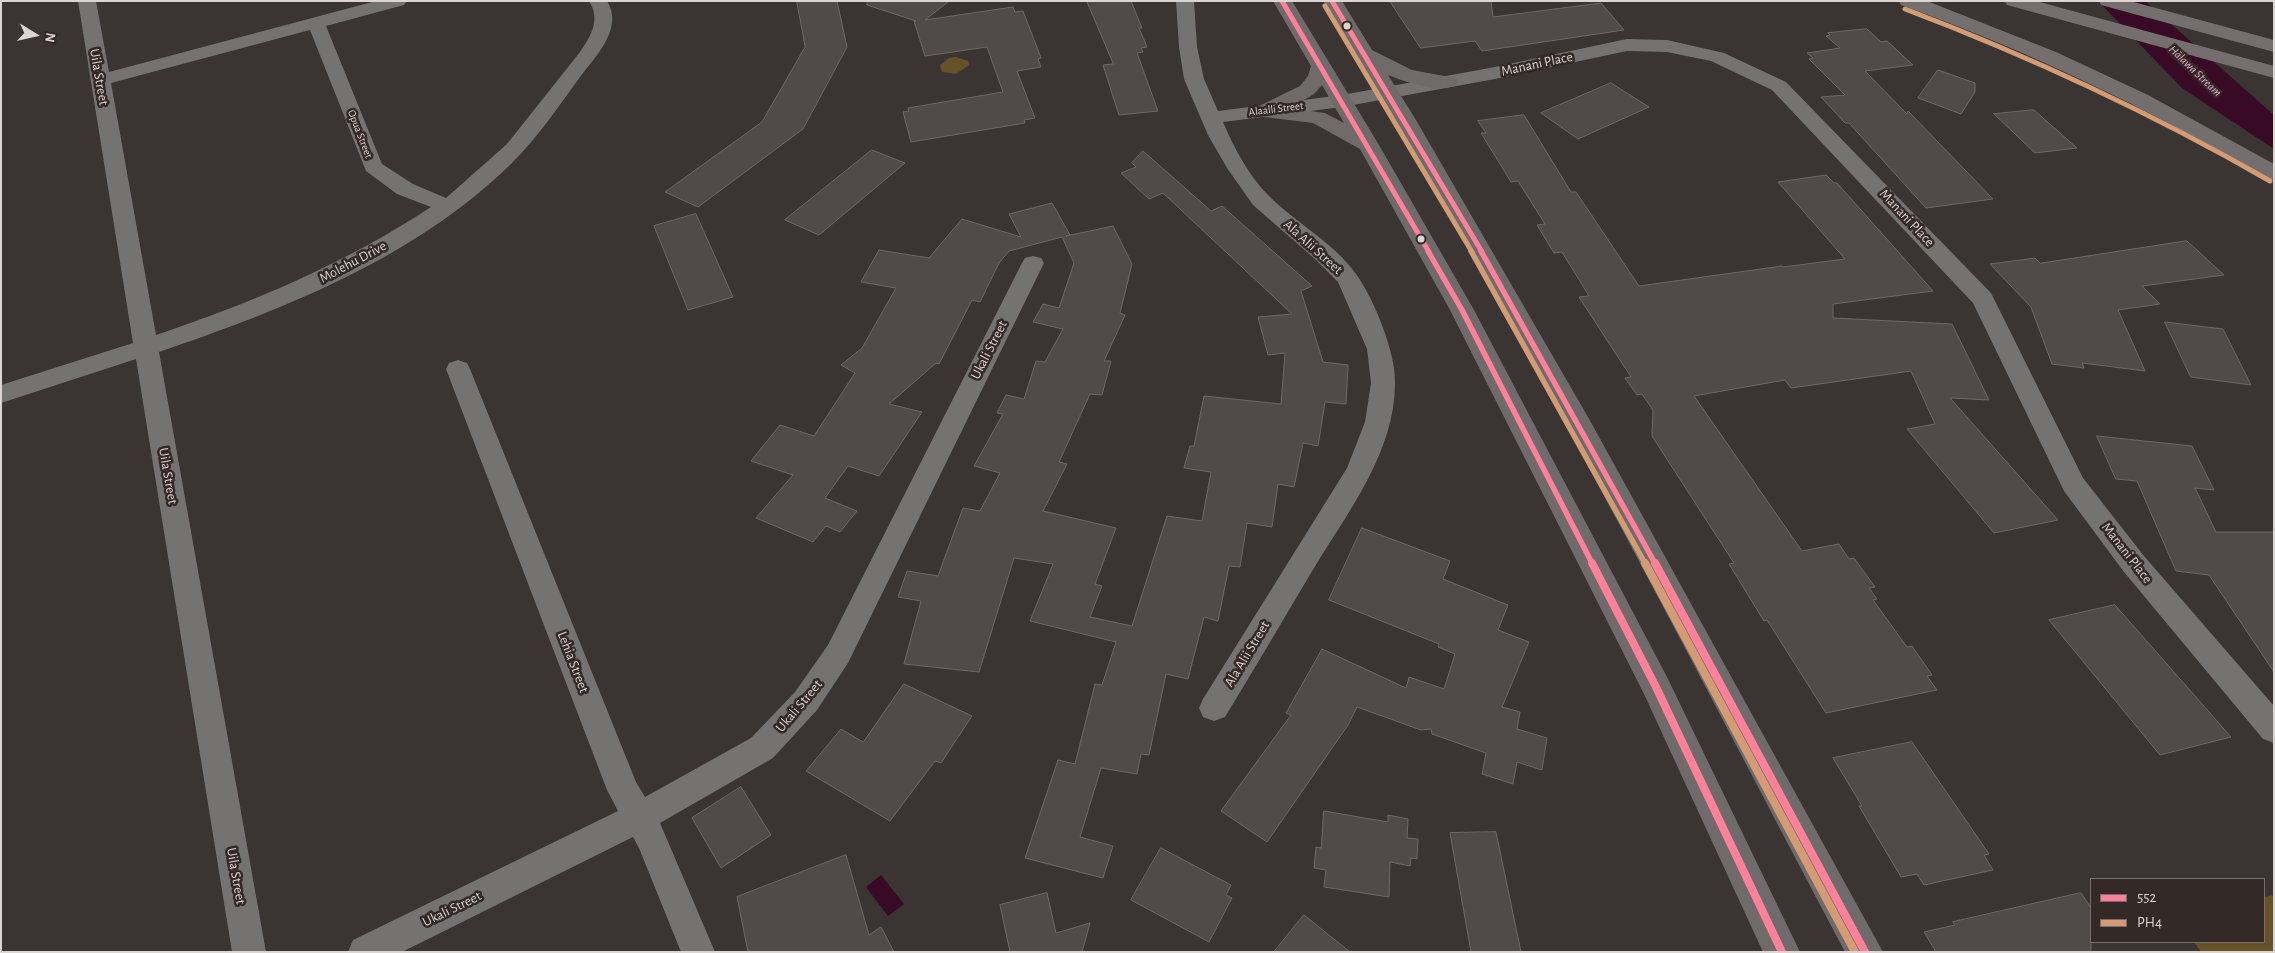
<!DOCTYPE html>
<html>
<head>
<meta charset="utf-8">
<style>
	body { margin:0 }
	#map { position:relative; width:2275px; height:953px; overflow:hidden; background:#3a3433; font-family:"Alegreya Sans",sans-serif }
	canvas { display:block }
	.frame { position:absolute; inset:0; border:2px solid #dcd5d3; pointer-events:none }
	.legend { position:absolute; left:2090px; top:878px; width:175px; height:65px; box-sizing:border-box; background:#332926; border:1px solid #776e6b; margin:0; padding:6px 9px; list-style:none; font-size:15px; color:#dcd5d3 }
	.legend li { display:flex; align-items:center; gap:10px; height:25px }
	.legend b { width:25px; border:1px solid #776e6b }
	.north { position:absolute; left:10px; top:10px; width:50px; height:50px; -webkit-text-stroke:4px #332926; paint-order:stroke; rotate:100deg; font-size:14px; font-weight:700; line-height:20px; text-align:center; color:#dcd5d3 }
	.north::after { content:''; display:block; margin:auto; width:18px; height:22px; background:#dcd5d3; clip-path:polygon(50% 0,100% 100%,50% 72%,0 100%) }
</style>
</head>
<body>
<div id="map">
<canvas width="2275" height="953"></canvas>
<div class="frame"></div>
<ul class="legend">
<li><b style="height:6px;background:#ff8098"></b>552</li>
<li><b style="height:6px;background:#d39c74"></b>PH4</li>
</ul>
<div class="north">N</div>
</div>
<script>
const context = document.querySelector('canvas').getContext('2d');
context.lineJoin = 'round';
function fillPath(path, color) { context.fillStyle = color; context.fill(path, 'evenodd'); }
function strokePath(path, color, width, dash) { context.strokeStyle = color; context.lineWidth = width; context.lineCap = dash ? 'butt' : 'round'; context.setLineDash(dash || []); context.stroke(path); }
function drawText(font, color, halo, rows, align = 'center') {
  context.font = font + ' "Alegreya Sans",sans-serif'; context.lineWidth = 5; context.setLineDash([]); context.textBaseline = 'middle'; context.strokeStyle = halo; context.fillStyle = color; for (const [text, x, y, turn = 0] of rows) {
    context.save(); context.translate(x, y); context.rotate((+turn || 0) * Math.PI / 180); context.textAlign = isNaN(turn) ? turn : align; if (halo) context.strokeText(text, 0, 0); context.fillText(text, 0, 0); context.restore();
  }
}
const green = new Path2D(`
	M956,57L968,61L969,65L956,74L942,72L940,65L949,58Z
	M2274,895V952H2201L2194,942H2264V897Z`);
const water = new Path2D(`
	M2098,1H2145L2274,115V149L2182,88Z
	M881,875L904,904L888,916L866,887Z`);
const building = new Path2D(`
	M797,1H837L847,47L803,129L698,207L665,192L762,122L805,47Z
	M868,1H949L925,20L1013,7L1015,12L1023,11L1041,58L1038,59L1041,67L1017,71L1035,118L1024,120L1025,123L911,142L903,112L909,111L908,108L1003,92L987,47L925,56L914,21H916L867,5Z
	M1087,1H1131L1142,28H1139L1147,47L1141,48L1143,52L1137,53L1158,111L1119,115L1103,65L1113,64Z
	M1390,1H1491L1493,17L1601,3L1624,30L1482,51L1475,41L1421,48Z
	M1867,29L1881,42L1887,41L1913,65L1865,71L1907,114L1908,111L1993,199L1926,208L1849,123H1845L1821,97L1845,95L1809,59L1813,58L1807,53L1840,48L1826,36L1830,35L1828,33Z
	M1938,70L1975,83V92L1961,114L1918,98Z
	M1611,83L1649,107L1578,139L1541,113Z
	M2034,110L2077,148L2035,153L1994,114Z
	M1524,115L1571,192H1576L1639,286L1782,266L1783,267L1845,259L1778,182L1826,175L1834,183H1837L1933,291L1833,304V318L1952,324L1989,400L1950,398L2058,520L1994,533L1907,429L1935,424L1911,371L1791,388L1785,380L1694,396L1802,551L1839,544L1849,559L1854,558L1875,587L1869,588L1877,599L1873,600L1907,647L1912,646L1932,675L1927,676L1937,690L1826,713L1767,620L1764,621L1729,564L1734,563L1652,436L1653,410L1642,394L1637,395L1625,378L1631,377L1579,297L1589,296L1562,252L1554,253L1537,225L1545,224L1518,181L1511,182L1481,133H1486L1478,121Z
	M872,150L905,163L819,235L785,220Z
	M1143,151L1211,211L1222,206L1312,286L1301,291L1323,362L1348,365L1346,404L1325,402L1318,446L1303,443L1294,487L1278,484L1272,527L1247,523L1240,567L1229,566L1218,621L1204,617L1188,679L1166,674L1149,755L1141,754L1137,774L1101,768L1080,837L1113,846L1103,878L1025,858L1058,760L1075,764L1095,684L1102,685L1116,642L1030,621L1053,564L1014,558L979,672L904,664L921,601L898,597L907,571L938,576L963,508L980,511L1000,473L974,466L1003,414L997,413L1006,395L1024,399L1036,361L1045,362L1063,329L1033,322L1043,304L1059,308L1074,263L1062,237L1009,251L999,263L980,302L972,300L939,364L936,363L889,404L922,412L879,476L848,466L825,498L857,511L840,532L826,526L813,542L756,518L793,475L751,461L780,425L814,436L855,373L841,365L862,348L896,288L861,282L879,250L929,258L962,219L1021,237L1009,214L1052,203L1070,235L1066,236L1113,226L1132,264L1120,313L1125,315L1104,361H1111L1102,395L1090,394L1059,462L1067,464L1043,511L1116,528L1095,584L1102,586L1090,617L1132,626L1167,516L1202,521L1211,472L1184,468L1190,446H1194L1204,396L1281,404L1285,353L1268,355L1258,317L1292,314L1163,193L1149,199L1121,173L1136,167L1132,163Z
	M696,214L733,297L688,310L654,226Z
	M2187,241L2224,275L2142,286L2160,304L2118,310L2145,371L2082,363L2084,368L2052,364L2031,307L1990,264L2035,258L2040,263Z
	M2165,322L2223,329L2251,385L2191,377Z
	M2097,436L2192,446L2214,490L2195,488L2216,532H2274V672L2209,575L2176,571L2137,481L2116,479Z
	M1362,528L1450,561L1443,579L1508,605L1498,630L1529,642L1502,707L1520,712L1517,729L1547,738L1542,770L1517,762L1513,784L1482,774L1486,753L1432,734L1431,729L1421,730L1357,707L1348,725L1267,842L1221,811L1291,715L1286,713L1322,649L1406,688L1409,677L1444,689L1455,654L1438,647L1439,644L1329,600Z
	M2115,605L2231,737L2160,755L2049,620Z
	M904,684L972,716L941,763L935,761L890,821L806,771L841,729L863,742Z
	M1912,742L1989,854L1984,855L1993,870L1924,885L1917,874L1901,877L1859,806H1862L1833,758Z
	M741,787L771,835L721,868L692,818Z
	M1324,811L1388,822V815L1408,819L1407,838L1418,839L1417,859L1411,858L1410,866L1390,862L1389,897L1324,887L1326,870L1314,868L1316,847L1321,848Z
	M1496,832L1521,952H1471L1450,833Z
	M1161,848L1231,885L1226,895L1232,898L1209,942L1131,900Z
	M846,855L869,935L881,927L894,952H748L737,897Z
	M1047,893L1056,933L1090,923L1082,952H1010L1000,905Z
	M2081,893L2091,908V952H1936L1924,932L1955,925L1953,922Z
	M1304,915L1350,952H1274Z`);
const minor = new Path2D(`
	M78,1H96L109,72L376,1H407L404,5L326,26L382,164L413,184L446,198L507,144L580,52C591,36 601,20 589,1H607C624,28 596,56 580,77C559,106 538,137 512,163C415,258 285,309 159,352L266,952H232L136,359L1,403V385L133,343ZM310,30L366,171L397,194L431,207C344,264 254,302 156,335L111,83Z
	M1176,1H1194L1197,47L1204,79L1218,111L1342,95L1495,67L1627,39L1667,40L1724,53L1786,82L1991,293L2083,478L2144,556L2274,706V743L2263,739L2124,572L2064,491L1973,303L1772,90L1711,61L1667,52L1627,51L1495,79L1342,107L1223,122C1234,148 1249,176 1269,196C1296,223 1334,243 1356,274C1374,299 1396,353 1395,383C1395,452 1348,512 1314,568C1284,618 1255,668 1225,717L1214,721L1203,717L1199,708L1203,699L1347,468L1365,422L1371,383L1367,349L1338,282L1315,259L1253,205L1227,168L1208,135L1184,79L1179,47Z
	M1033,256L1041,258L1044,263L848,663L817,710L773,758L660,823L715,952H681L639,848L633,837L402,952H348L353,940L618,811L607,790L446,369L449,363L458,360L467,363L470,369L636,782L645,797L751,738L795,692L828,645L1022,263L1025,258Z`);
const secondary = new Path2D(`
	M1273,1H1292L1379,145L1474,310L1667,677L1800,952H1763L1644,694L1450,310L1360,149L1313,123L1264,117L1257,115L1254,111L1257,107L1300,86L1308,76L1311,66ZM1322,85L1344,123L1325,113L1290,108L1314,94Z
	M1323,1H1342L1372,50L1412,70L1455,78L1458,82L1455,86C1434,92 1408,83 1388,75L1416,120L1588,417L1883,952H1845C1676,632 1512,310 1323,1Z`);
const motorway = new Path2D(`
	M1899,1H1927L2056,52L2148,95L2274,164V180L2266,178C2150,109 2029,51 1901,5Z
	M2005,1H2036L2274,66V78L2007,5Z
	M2099,1H2130L2274,40V52L2101,5Z`);
const bus1Far2 = new Path2D(`
	M1282,1L1429,252
	M1332,1L1482,252`);
const bus1Far1 = new Path2D(`
	M1428,251L1462,310L1593,565
	M1481,251L1656,565`);
const bus1 = new Path2D(`
	M1592,563L1656,687L1782,952
	M1655,563L1865,952`);
const bus2Far2 = new Path2D(`
	M1325,6L1472,252
	M1905,9C2032,57 2153,114 2270,181`);
const bus2Far1 = new Path2D(`
	M1471,251L1646,565`);
const bus2 = new Path2D(`
	M1645,563L1855,952`);
const markers = [
	[1347,26,4.5,"#dcd5d3"],
	[1421,239,4.5,"#dcd5d3"]
];
const farStreetnames = [
	["Alaalli Street",1276,109,-7],
	["Opua Street",360,134,69]
];
const farWaternames = [
	["Hālawa Stream",2195,71,44]
];
const streetNames = [
	["Manani Place",1537,64,-12],
	["Uila Street",99,77,80],
	["Manani Place",1907,218,47],
	["Ala Alii Street",1313,247,42],
	["Molehu Drive",353,262,-28],
	["Ukali Street",989,350,-63],
	["Uila Street",168,476,80],
	["Manani Place",2127,553,52],
	["Ala Alii Street",1247,654,-59],
	["Lehia Street",573,662,69],
	["Ukali Street",799,706,-50],
	["Uila Street",236,876,80],
	["Ukali Street",452,909,-26]
];
fillPath(green, '#675129');
fillPath(water, '#390a26');
fillPath(building, '#504b49');
strokePath(building, '#6e6968', 1);
fillPath(minor, '#757272');
fillPath(secondary, '#6f6b6a');
fillPath(motorway, '#746f6e');
strokePath(bus1Far2, '#ff8098', 5);
strokePath(bus1Far1, '#ff8098', 5.5);
strokePath(bus1, '#ff8098', 8);
strokePath(bus2Far2, '#d39c74', 5);
strokePath(bus2Far1, '#d39c74', 5.5);
strokePath(bus2, '#d39c74', 8);
for (const [x, y, r, color] of markers) { const dot = new Path2D(); dot.arc(x, y, r, 0, 2 * Math.PI); context.fillStyle = color; context.fill(dot); strokePath(dot, '#332926', 2); }
drawText('11px', '#dcd5d3', '#332926', farStreetnames);
drawText('italic 12px', '#f9b2d4', '#332926', farWaternames);
drawText('14px', '#dcd5d3', '#332926', streetNames);
</script>
</body>
</html>
